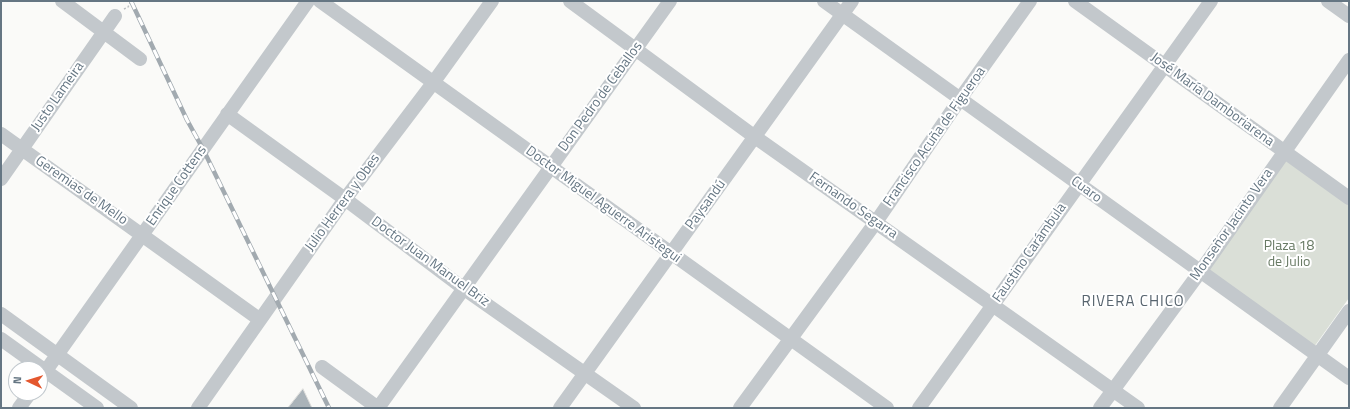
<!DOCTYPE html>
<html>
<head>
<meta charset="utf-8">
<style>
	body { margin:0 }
	#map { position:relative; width:1350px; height:409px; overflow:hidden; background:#fafaf8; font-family:"Titillium Web",sans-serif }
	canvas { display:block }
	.frame { position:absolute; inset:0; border:2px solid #657683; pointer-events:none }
	.north { position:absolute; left:8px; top:361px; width:40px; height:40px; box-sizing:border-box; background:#fff; border:1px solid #c1c8cd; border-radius:50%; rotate:274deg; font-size:11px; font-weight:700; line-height:16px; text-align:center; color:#657683 }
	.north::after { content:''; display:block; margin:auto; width:14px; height:18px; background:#e4572e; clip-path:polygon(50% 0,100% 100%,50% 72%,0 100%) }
</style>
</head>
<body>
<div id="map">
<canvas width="1350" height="409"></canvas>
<div class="frame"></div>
<div class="north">N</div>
</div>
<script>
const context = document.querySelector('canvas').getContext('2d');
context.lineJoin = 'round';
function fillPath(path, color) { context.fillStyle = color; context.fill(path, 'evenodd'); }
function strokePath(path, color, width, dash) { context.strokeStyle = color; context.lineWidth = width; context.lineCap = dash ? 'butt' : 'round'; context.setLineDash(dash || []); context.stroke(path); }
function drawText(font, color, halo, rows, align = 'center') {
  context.font = font + ' "Titillium Web",sans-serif'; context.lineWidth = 4; context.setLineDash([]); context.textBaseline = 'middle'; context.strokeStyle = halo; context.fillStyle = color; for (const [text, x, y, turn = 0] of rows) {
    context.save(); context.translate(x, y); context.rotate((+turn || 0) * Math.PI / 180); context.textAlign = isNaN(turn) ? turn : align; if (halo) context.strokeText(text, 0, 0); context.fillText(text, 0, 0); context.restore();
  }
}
const green = new Path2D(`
	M1285,159L1349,205V298L1314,347L1206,269Z`);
const building = new Path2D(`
	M303,389L312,408H288Z`);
const path = new Path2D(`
	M124,9L128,7L131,1`);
const minor = new Path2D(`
	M62,1L140,59
	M320,1L887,408
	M570,1L755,137L1138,408
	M824,1L1349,378
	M1075,1L1349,198
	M1328,1L1349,16
	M227,114L345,199L463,288L634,408
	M1,134L259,319
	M1,179L115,16
	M1,314L131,408
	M1,339L97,408
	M322,367L378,408
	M40,379L308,1
	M19,408L30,393
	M198,408L345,199L433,83L492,1
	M378,408L670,1
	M560,408L852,1
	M740,408L876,222L960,99L1030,1
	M919,408L1211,1
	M1100,408L1200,272L1349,60
	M1280,408L1349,311`);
const rail = new Path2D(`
	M131,1L187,120L203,149L329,408`);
const streetNames = [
	["Justo Lameira",58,97,-55],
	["Don Pedro de Ceballos",601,97,-54],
	["José María Damboriarena",1212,100,36],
	["Francisco Acuña de Figueroa",935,137,-55],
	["Enrique Cottens",177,186,-55],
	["Cuaro",1086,190,36],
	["Geremias de Mello",81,191,35],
	["Julio Herrera y Obes",343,203,-54],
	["Doctor Miguel Aguerre Aristegui",603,205,36],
	["Paysandú",706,205,-54],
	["Fernando Segarra",853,206,35],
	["Monseñor Jacinto Vera",1232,225,-55],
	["Faustino Carámbula",1030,253,-55],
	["Doctor Juan Manuel Briz",430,262,36]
];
const parkNames = [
	["Plaza 18",1289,247],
	["de Julio",1289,263]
];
const neighbourhoodNames = [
	["RIVERA CHICO",1133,302]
];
fillPath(green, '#dadfd7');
fillPath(building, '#aab3b9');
strokePath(building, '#dcdcda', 1);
strokePath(path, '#bbbfc2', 1.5, [2, 2]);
strokePath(minor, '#c3c8cc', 14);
strokePath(rail, '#a2aab0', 4.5);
strokePath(rail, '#fff', 3, [9]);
drawText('14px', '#657683', '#fff', streetNames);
drawText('14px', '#687a64', '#fff', parkNames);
context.letterSpacing = '1px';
drawText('15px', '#57646e', '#fff', neighbourhoodNames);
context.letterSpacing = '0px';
</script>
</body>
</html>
